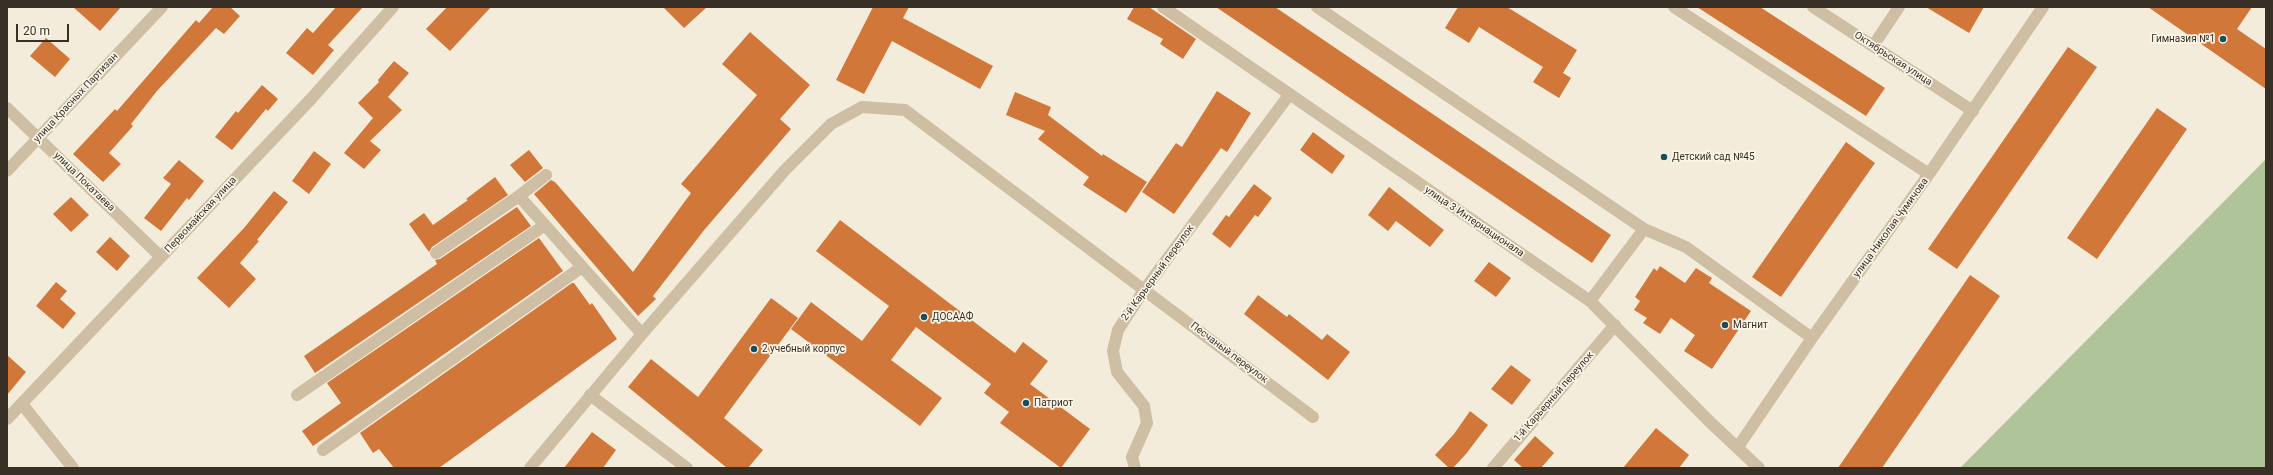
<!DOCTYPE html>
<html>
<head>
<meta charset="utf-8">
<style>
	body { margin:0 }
	#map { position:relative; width:2273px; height:475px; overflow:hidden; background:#f4ecda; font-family:Roboto,sans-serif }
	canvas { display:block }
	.frame { position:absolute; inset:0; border:8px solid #382f27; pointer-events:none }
	.scale { position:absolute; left:16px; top:24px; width:53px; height:18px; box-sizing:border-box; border:2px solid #382f27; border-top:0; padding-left:5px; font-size:12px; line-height:14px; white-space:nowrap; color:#382f27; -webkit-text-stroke:3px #fbf5e7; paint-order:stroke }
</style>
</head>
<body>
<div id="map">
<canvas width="2273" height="475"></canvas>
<div class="frame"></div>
<div class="scale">20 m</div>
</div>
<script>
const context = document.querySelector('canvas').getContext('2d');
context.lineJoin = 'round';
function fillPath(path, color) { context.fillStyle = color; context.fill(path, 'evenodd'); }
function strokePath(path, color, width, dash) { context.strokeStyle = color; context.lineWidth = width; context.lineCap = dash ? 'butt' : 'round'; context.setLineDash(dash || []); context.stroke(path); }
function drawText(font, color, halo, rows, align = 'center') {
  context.font = font + ' Roboto,sans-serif'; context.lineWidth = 3.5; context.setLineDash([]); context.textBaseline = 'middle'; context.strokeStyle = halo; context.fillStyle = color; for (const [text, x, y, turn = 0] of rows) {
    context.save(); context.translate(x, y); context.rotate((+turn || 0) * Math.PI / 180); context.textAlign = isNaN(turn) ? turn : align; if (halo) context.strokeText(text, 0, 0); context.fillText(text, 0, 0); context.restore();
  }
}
const green = new Path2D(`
	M2266,159V468H1960Z`);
const building = new Path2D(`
	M73,7H121L100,31Z
	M213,7H230L240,16L224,34L216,28L157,91L131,124L133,126L109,153L121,164L103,182L73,154L115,109L117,111L196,20L199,23Z
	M336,7H363L328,45L334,50L313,75L286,53L307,28L313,33Z
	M447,7H491L450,51L426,29Z
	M663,7H707L684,28Z
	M873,7H909L903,18L993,66L980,89L892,41L864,94L836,80Z
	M1134,7H1149L1196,39L1183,59L1160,44L1163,39L1127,19Z
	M1216,7H1275L1611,235L1592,263Z
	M1458,7H1507L1577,50L1563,73L1571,78L1559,98L1533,82L1543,67L1479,27L1469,43L1445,28Z
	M1697,7H1760L1885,88L1866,116Z
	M1926,7H1984L1969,33Z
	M2148,7H2252L2237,29L2266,49V89Z
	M750,32L810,85L780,119L791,129L705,229L653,296L656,299L638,316L534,194L551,180L555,182L633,272L691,193L681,184L757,95L722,64Z
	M46,38L70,59L55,77L30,56Z
	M2068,47L2097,67L1957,269L1928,249Z
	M394,61L409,73L388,97L402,110L370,141L381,150L364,169L344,153L373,118L358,103L379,82L378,80Z
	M262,85L278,99L268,111L266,109L232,150L215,137L236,111L238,113Z
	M1217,91L1251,113L1227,152L1221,148L1174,214L1142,192L1176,143L1182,147Z
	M1015,92L1051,107L1048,115L1102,156L1103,154L1147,182L1126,213L1083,185L1089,177L1038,139L1045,131L1006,115Z
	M2157,108L2187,129L2097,259L2067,238Z
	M1313,132L1345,156L1332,174L1300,150Z
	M1846,142L1875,163L1781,297L1752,277Z
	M529,150L543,168L525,182L510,165Z
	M314,151L331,164L309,194L292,181Z
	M179,160L204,181L189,200L187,198L161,231L144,218L171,184L163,178Z
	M495,177L508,195L432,247L429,252L409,224L424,213L433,225L468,200L466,199Z
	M1254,184L1272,198L1258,217L1255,215L1230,248L1212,234L1226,215L1229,217Z
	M1389,187L1444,230L1430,247L1396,221L1388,231L1368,215Z
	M274,191L288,202L257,240L259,241L240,263L256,279L229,308L197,278L244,228Z
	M71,197L89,215L71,232L53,214Z
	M517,207L531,226L315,373L304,356L437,264L435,260L440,259Z
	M840,220L1015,353L1023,342L1048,361L1030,384L1090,429L1061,468L1000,423L1009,412L984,393L991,384L916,327L891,360L942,398L920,426L791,329L811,302L862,341L889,306L816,251Z
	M110,237L130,256L117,271L96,252Z
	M539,238L563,271L313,446L302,431L341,403L327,383Z
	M1489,262L1511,278L1496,297L1474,281Z
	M1660,266L1685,283L1696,268L1712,278L1709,283L1751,311L1712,369L1684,351L1695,335L1671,318L1660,334L1643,323L1647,318L1634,310L1640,301L1635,297L1654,268L1657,271Z
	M1970,275L2000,296L1882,468H1838Z
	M56,282L67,291L60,299L76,313L63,329L36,306Z
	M572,283H574L590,305L592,303L617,339L439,468H394L379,449L373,453L360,433Z
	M1258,295L1287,317L1289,314L1322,340L1327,334L1350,352L1328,380L1244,314Z
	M771,298L798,318L724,418L763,450L748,468H727L628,387L651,359L698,397Z
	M7,355L26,372L7,395Z
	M1511,365L1531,380L1512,405L1491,389Z
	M1470,411L1488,425L1466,454L1453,468H1449L1435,455L1454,434Z
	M1656,428L1689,455L1679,468H1623Z
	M592,432L616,450L603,468H564Z
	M1535,436L1554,453L1541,468H1523L1514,460Z`);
const minor = new Path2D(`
	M1163,7L1590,301L1711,423L1759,468
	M1317,7L1644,229
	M1674,7L1929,174
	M1813,7L1973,111
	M1873,46L1899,7
	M7,108L161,257
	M7,171L162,7
	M546,175L519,196L642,334
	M436,253L519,196
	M1590,301L1644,229L1686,247L1812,338
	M297,395L545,225
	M590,395L687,468
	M22,404L73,468
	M7,419L310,100L393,7
	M1738,447L1812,338L1929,174L2043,7
	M323,450L582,267
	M530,468L642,334L785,170L831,124L862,107L905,110L1313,417
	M1135,468L1132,457L1147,423L1144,406L1117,372L1113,351L1118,330L1144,290L1289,95
	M1493,468L1615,325`);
const markers = [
	[2223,39,4,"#184e5e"],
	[1664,157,4,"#184e5e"],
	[924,317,4,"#184e5e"],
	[1725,325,4,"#184e5e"],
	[754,349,4,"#184e5e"],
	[1026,403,4,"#184e5e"]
];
const poiNames = [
	["Гимназия №1",2215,39,"right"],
	["Детский сад №45",1672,157],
	["ДОСААФ",932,317],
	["Магнит",1733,325],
	["2 учебный корпус",762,349],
	["Патриот",1034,403]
];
const streetNames = [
	["Октябрьская улица",1893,59,33],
	["улица Красных Партизан",76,98,-47],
	["улица Покатаева",84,182,44],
	["Первомайская улица",201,215,-47],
	["улица 3 Интернационала",1474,222,34],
	["улица Николая Чумичова",1891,228,-54],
	["2-й Карьерный переулок",1158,273,-54],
	["Песчаный переулок",1229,353,37],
	["1-й Карьерный переулок",1554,397,-49]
];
fillPath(green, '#afc498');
fillPath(building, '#d1773a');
strokePath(minor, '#cdbea4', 12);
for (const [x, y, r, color] of markers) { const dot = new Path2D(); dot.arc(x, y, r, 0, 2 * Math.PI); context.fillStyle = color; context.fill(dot); strokePath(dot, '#fbf5e7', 1.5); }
drawText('10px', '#382f27', '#fbf5e7', poiNames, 'left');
drawText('10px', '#382f27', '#fbf5e7', streetNames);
</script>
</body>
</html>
